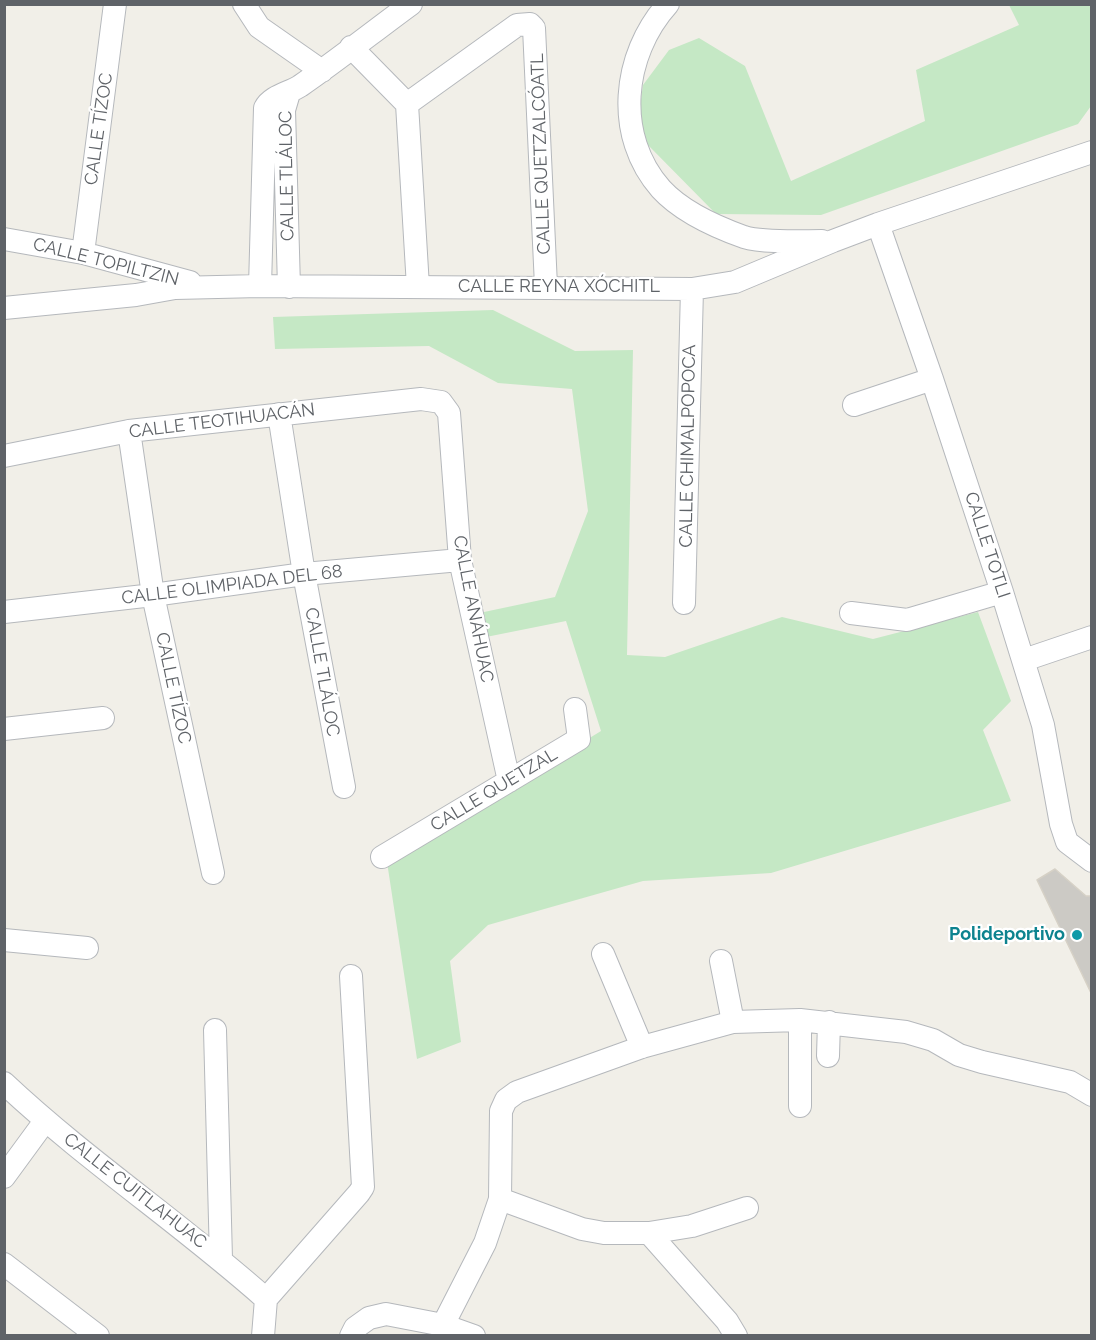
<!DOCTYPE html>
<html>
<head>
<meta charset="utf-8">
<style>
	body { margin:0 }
	#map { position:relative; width:1096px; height:1340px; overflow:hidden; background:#f1efe8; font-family:Raleway,sans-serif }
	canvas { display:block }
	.frame { position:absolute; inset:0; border:6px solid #5f6368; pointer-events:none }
</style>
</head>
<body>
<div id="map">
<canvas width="1096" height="1340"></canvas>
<div class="frame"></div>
</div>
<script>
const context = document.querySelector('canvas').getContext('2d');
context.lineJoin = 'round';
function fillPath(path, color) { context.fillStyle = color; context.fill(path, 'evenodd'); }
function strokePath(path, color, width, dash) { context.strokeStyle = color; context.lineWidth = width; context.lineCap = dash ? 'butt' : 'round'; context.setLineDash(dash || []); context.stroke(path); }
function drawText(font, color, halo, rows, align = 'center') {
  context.font = font + ' Raleway,sans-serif'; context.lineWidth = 4.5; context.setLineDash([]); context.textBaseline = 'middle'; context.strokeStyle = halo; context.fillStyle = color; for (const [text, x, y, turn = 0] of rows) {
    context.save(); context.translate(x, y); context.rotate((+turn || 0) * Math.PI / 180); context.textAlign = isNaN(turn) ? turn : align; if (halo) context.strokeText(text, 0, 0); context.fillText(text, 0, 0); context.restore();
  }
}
const green = new Path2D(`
	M1009,5H1091V106L1078,124L821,215L716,214L647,144L639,114L643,85L669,50L699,38L745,66L791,181L925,121L916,70L1019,25Z
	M493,310L575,351L633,350L627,655L665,657L782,617L873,639L978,612L1011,701L983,730L1011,801L771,873L643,881L488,925L450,961L461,1042L417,1059L387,862L601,731L566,621L486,637L484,612L555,597L588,511L572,389L498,383L429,346L275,349L273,317Z`);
const building = new Path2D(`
	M1055,869L1086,896H1092V995L1037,880Z`);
const minor = new Path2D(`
	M244,4L259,27L322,71
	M668,4C622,55 614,136 661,189C682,212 716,227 744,237C764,243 801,241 822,241
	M351,47L407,104
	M407,104L517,25L530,24L534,28L546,286
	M407,104L418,287
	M878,224L932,379L1002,592L1043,725L1061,824L1067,842L1092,861
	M4,239L83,253L190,282
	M83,253L115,4
	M260,286L265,108C271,96 289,93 300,86C338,60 374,31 411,4
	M289,287L284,110L289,93
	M4,308L136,295L175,288L260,286L692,289L735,282L833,241L878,224L1092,152
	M854,405L932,379
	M279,414L304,574L344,787
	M129,431L153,595L213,873
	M4,456L129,431L421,399L441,402L449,413L460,560L509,781
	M684,603L692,289
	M4,612L153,595L304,574L460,560
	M851,613L907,620L1002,592
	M1024,660L1092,637
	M4,729L103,718
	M382,857L579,739L575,709
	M4,940L87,948
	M603,954L642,1047
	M721,961L733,1022
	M800,1020V1106
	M215,1030L221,1259
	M828,1056L829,1022
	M4,1083C87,1161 182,1224 266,1299
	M4,1177L45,1121
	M500,1199L582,1229L604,1233H649L727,1321L736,1336
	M649,1233L692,1226L747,1208
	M4,1264L98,1336
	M266,1299L359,1193L363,1187L351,976
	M443,1325L485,1243L500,1199L501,1111L506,1100L517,1092L642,1047L733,1022L800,1020L906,1032L933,1040L959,1055L982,1062L1070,1082L1092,1095
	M263,1336L266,1299
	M351,1336L355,1328L369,1318L386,1314L443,1325L474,1336`);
const markers = [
	[1077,935,6,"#0f9aa8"]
];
const streetNames = [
	["CALLE TÍZOC",99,129,-82],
	["CALLE QUETZALCÓATL",541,154,-92],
	["CALLE TLÁLOC",287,176,-91],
	["CALLE TOPILTZIN",106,262,14],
	["CALLE REYNA XÓCHITL",559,287],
	["CALLE TEOTIHUACÁN",222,421,-7],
	["CALLE CHIMALPOPOCA",688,446,-89],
	["CALLE TOTLI",987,545,72],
	["CALLE OLIMPIADA DEL 68",232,585,-7],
	["CALLE ANÁHUAC",473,609,79],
	["CALLE TLÁLOC",322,672,80],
	["CALLE TÍZOC",173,688,78],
	["CALLE QUETZAL",494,790,-31],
	["CALLE CUITLAHUAC",135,1191,38]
];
const cultureNames = [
	["Polideportivo",1065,935]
];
fillPath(green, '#c5e8c5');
fillPath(building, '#cccac5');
strokePath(building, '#d6d1c6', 1.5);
strokePath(minor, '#b5b8bc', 24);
strokePath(minor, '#fff', 22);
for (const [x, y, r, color] of markers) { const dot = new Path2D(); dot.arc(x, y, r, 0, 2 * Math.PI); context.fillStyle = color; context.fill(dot); strokePath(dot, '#fff', 2); }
drawText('18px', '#5f6368', '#fff', streetNames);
drawText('bold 18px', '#0d838f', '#fff', cultureNames, 'right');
</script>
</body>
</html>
